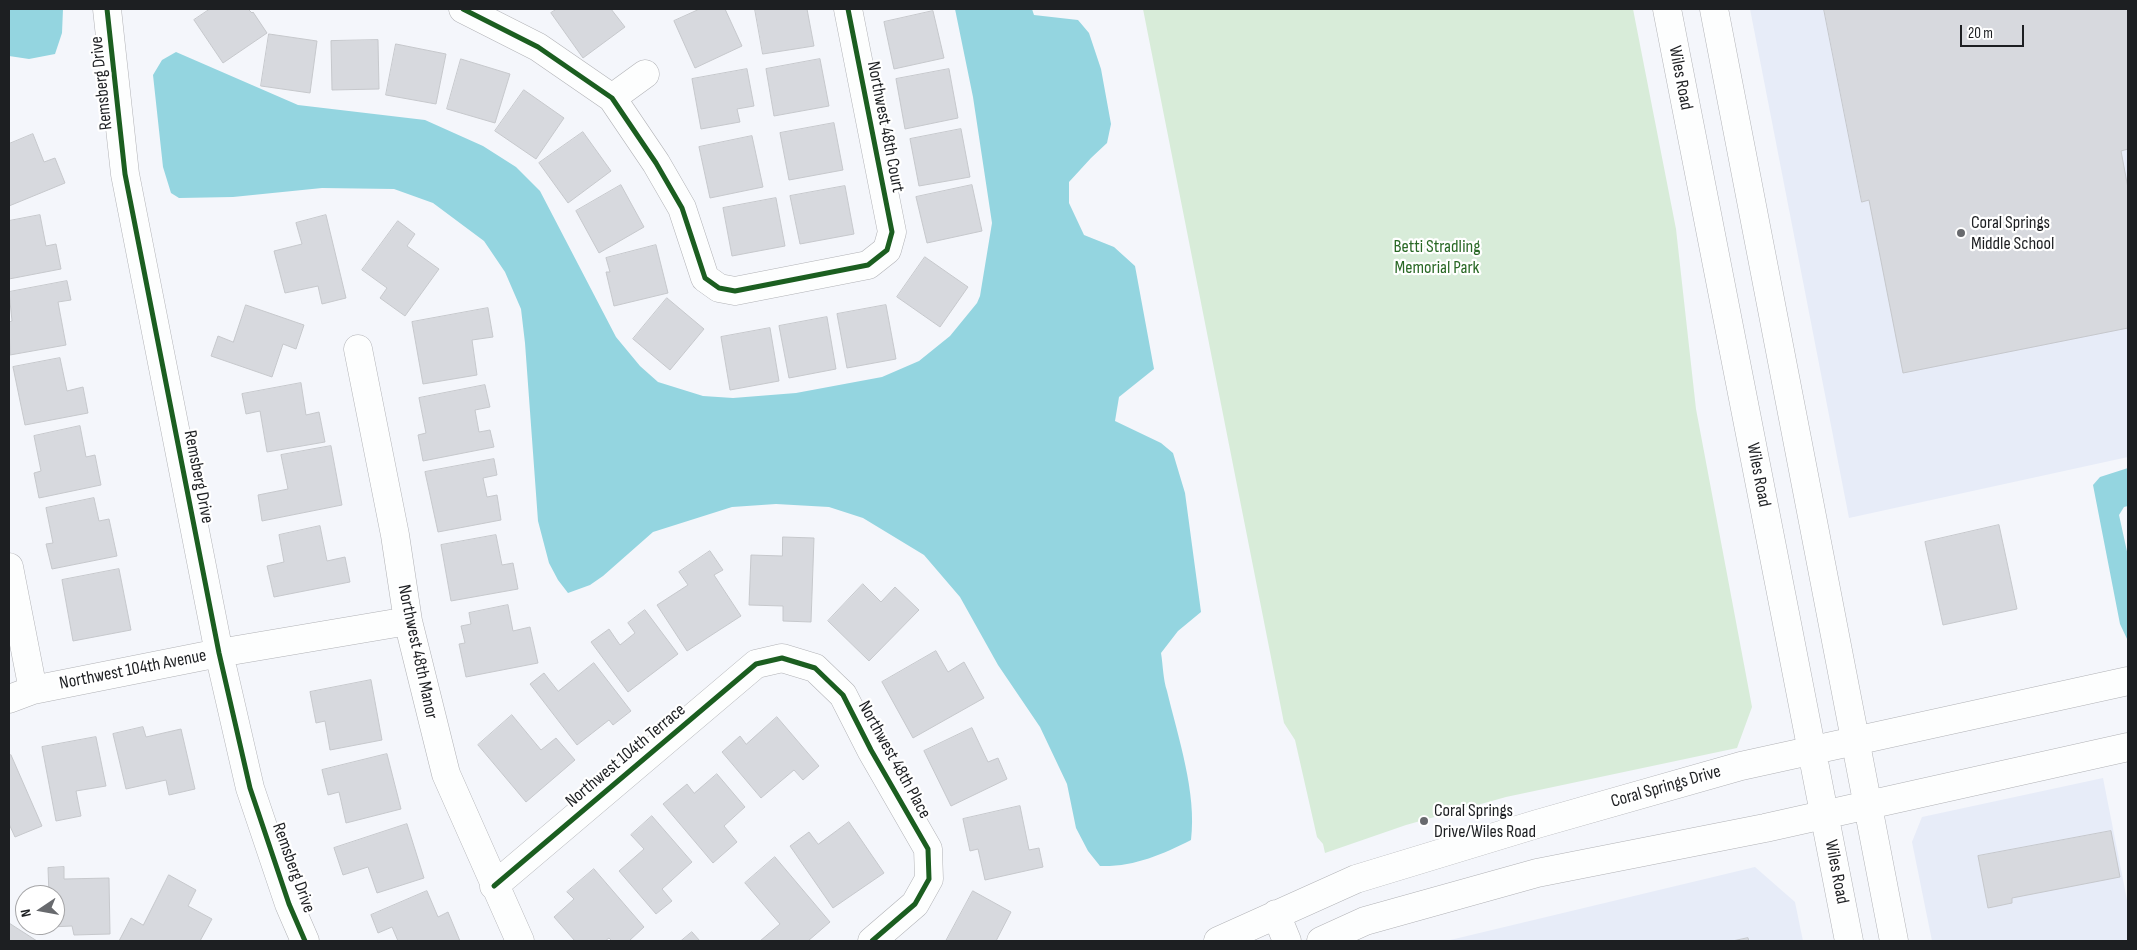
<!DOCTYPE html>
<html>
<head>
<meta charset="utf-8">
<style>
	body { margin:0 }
	#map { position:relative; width:2137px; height:950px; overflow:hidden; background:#f4f6fb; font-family:"Sofia Sans Condensed",sans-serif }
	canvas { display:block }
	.frame { position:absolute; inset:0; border:10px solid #1d1f22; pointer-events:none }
	.north { position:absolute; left:15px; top:885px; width:50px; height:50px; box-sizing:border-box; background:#fff; border:1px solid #a5a5a7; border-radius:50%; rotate:258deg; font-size:14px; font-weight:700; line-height:20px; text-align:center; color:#1d1f22 }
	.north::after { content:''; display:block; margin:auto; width:18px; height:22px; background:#686a6e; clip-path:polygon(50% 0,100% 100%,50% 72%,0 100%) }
	.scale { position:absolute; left:1960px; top:25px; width:64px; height:22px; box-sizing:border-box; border:2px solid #1d1f22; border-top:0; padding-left:6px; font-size:15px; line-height:18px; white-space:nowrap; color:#1d1f22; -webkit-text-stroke:4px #fff; paint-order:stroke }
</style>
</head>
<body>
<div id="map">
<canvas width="2137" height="950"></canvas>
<div class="frame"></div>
<div class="north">N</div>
<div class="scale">20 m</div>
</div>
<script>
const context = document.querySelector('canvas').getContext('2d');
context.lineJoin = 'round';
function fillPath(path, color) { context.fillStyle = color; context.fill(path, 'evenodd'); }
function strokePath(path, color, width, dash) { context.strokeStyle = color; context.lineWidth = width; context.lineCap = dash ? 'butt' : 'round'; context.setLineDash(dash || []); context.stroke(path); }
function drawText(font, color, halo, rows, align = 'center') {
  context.font = font + ' "Sofia Sans Condensed",sans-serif'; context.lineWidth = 4.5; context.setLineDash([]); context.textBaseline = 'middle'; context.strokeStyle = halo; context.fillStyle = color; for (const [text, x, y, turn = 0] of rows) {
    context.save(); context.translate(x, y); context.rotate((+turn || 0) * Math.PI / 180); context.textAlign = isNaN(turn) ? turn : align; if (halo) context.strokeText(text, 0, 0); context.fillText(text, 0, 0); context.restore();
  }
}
const built = new Path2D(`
	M1750,9H2128V457L1849,518Z
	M2103,778L2128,905V941H1932L1912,842L1922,817Z
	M1755,867L1795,902L1803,941H1446Z`);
const green = new Path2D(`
	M1143,9H1633L1676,229L1696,409L1752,707L1737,748L1506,797L1406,825L1325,853L1323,844L1317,837L1295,740L1284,723Z`);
const water = new Path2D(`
	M9,9H63L62,33L55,54L29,59L9,56Z
	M955,9H1032L1034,15L1078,20L1089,33L1101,69L1111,124L1107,143L1091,158L1069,182V203L1084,235L1114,247L1135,266L1154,369L1119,397L1115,421L1161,443L1173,453L1185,493L1201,612L1178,631L1161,653C1163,665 1163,679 1167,691C1178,737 1197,793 1191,840C1161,855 1134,867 1100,866L1088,851L1076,828L1067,784L1040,727L998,665L960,597L924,555L863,518L829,507L776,504L732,507L653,532L603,576L590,585L568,593L558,580L549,563L538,521L525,343L521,309L505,272L484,241L433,203L394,189L322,188L233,197L179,198L171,193L163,167L153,75L162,60L176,52L298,105L425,120L483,146L516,167L540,191L616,337L640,366L658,382L703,396L733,398L796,393L882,377L919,361L950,336L977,303L980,296L992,223L973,97Z
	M2128,468V506L2124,507L2119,515L2128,556V641L2120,624L2093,485L2100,477Z`);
const building = new Path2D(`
	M210,9H248L252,13L253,12L267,33L223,63L194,20Z
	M557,9H611L625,27L583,58L551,13Z
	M700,9H725L742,46L695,68L674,21Z
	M755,9H807L814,46L763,54Z
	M1824,9H2128V149L2121,151L2128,188V328L1903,373L1869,200L1862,202Z
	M933,11L944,58L894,69L884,22Z
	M269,34L317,41L310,93L261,86Z
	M378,40L379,89L332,90L331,41Z
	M396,44L446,54L436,104L386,95Z
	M461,59L510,74L495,123L447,109Z
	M820,59L829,106L774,116L766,69Z
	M747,69L754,106L737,109L740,122L701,129L692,79Z
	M949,69L958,118L905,129L896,79Z
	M524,90L564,118L536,159L495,131Z
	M834,123L843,170L789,180L780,133Z
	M961,129L970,177L919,186L910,139Z
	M583,132L611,171L568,203L539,163Z
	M33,134L44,162L55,158L65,183L9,206V144Z
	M752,136L763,187L710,198L699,147Z
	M621,185L644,227L599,253L576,211Z
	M972,185L982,231L927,243L916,197Z
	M845,186L854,234L800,244L790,196Z
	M776,198L785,246L732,256L723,208Z
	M40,215L46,246L56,244L61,269L9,279V221Z
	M326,215L346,298L322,304L318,286L285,293L274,251L302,244L296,223Z
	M398,221L415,234L407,246L439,269L405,316L380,298L387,288L362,270Z
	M656,245L668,293L614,306L606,272H610L606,258Z
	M925,257L968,287L940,327L897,297Z
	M67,281L71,300L58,302L66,345L10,355L9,322L12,321L9,292Z
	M667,298L704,329L670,370L633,339Z
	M246,305L304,325L296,349L283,344L272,377L211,356L218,336L233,342Z
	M886,305L896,359L847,368L837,314Z
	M488,308L493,337L472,340L477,375L423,384L412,322Z
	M827,317L836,369L789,378L779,326Z
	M770,328L779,381L730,390L721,337Z
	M60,358L67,391L83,387L88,413L25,425L13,367Z
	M301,383L306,415L319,412L325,442L267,452L260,411L246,414L242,394Z
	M485,385L490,407L475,410L479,432L490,430L494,447L423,461L418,435L426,433L419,398Z
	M80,426L86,457L95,455L101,485L39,498L34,473L41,471L34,436Z
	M331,446L342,505L262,521L258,495L288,489L281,455Z
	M494,459L497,475L483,478L487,497L497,495L501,520L438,532L425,472Z
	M94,498L99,521L109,519L117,556L52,569L46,544L53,543L46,508Z
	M1999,525L2017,609L1943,625L1925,542Z
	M320,526L327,561L345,557L350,582L274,597L267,566L284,562L279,535Z
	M496,535L502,565L513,563L518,589L451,601L441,545Z
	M783,537L814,538L811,622L783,621V606L749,605L751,555L782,556Z
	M710,551L723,570L714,575L741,616L687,651L657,605L688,585L679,572Z
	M119,569L131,630L73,641L62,580Z
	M863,584L881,602L895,587L919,610L869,661L828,621Z
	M508,605L513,631L530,627L538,663L466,677L459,644L465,643L461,626L471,624L469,613Z
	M645,610L678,654L628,692L591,642L609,629L620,645L635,633L628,623Z
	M936,651L948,672L964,662L984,698L913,738L882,682Z
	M594,663L631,711L613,725L609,720L577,745L530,684L544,673L558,691Z
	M371,680L382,740L330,750L325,721L316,723L310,692Z
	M512,715L541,750L556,738L575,760L526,802L478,745Z
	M777,717L819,766L803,780L794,770L761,798L722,752L740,736L746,744Z
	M143,727L146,737L181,729L195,789L169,795L166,780L126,789L113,734Z
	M972,728L988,762L998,758L1007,779L951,806L924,751Z
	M96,737L106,786L76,791L81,816L56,821L42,747Z
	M387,754L401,809L346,823L339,792L328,795L322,770Z
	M11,755L42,826L15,837L9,824V756Z
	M717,774L745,807L724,826L737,842L713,863L663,804L687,784L694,793Z
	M1020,806L1029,850L1039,848L1043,867L985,880L978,849L970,851L963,819Z
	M652,816L692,862L662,889L672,901L656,914L619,871L644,849L631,835Z
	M849,822L884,873L833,908L790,846L809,832L818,844Z
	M407,824L424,878L377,893L368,867L343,875L334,848Z
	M2111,831L2120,877L2012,898V903L1988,908L1978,856Z
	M775,857L830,922L808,941H760L780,924L745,883Z
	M64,867V879L109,878L110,934L74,935L72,926L50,927V925H55V895H49L48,868Z
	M594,869L644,927L629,941H612L609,938L605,941H575L554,917L574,899L567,892Z
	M169,875L196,890L188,906L212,919L200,941H119L131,918L143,925Z
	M427,891L438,917L448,912L460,941H398L392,927L378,933L371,915Z
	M973,891L1011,912L996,941H997H946Z
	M9,923L37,941H9Z
	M692,932L700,941H681Z
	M1748,938L1749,941H1733Z`);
const minor = new Path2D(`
	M107,9L125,174L219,653L250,788L289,904L305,941
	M463,9L538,47L612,98L656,163L682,208L705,278L719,288L735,291L868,265L887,250L892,232L848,9
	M612,98L645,74
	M358,349L395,535L408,621L446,774L520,941
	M9,567L33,690
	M9,699L33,690L219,653L408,621
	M494,886L756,664L782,658L815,668L843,695L871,750L928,849L929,879L915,904L872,941`);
const major = new Path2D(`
	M1667,9L1849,941
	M1714,9L1894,941
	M1276,914L1287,941
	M1218,941L1356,879L1537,824L1741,766L2128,681
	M1321,941L1365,921L1537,873L1765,828L2128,747`);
const cycleway = new Path2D(`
	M107,9L125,174L219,653L250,788L289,904L305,941
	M463,9L538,47L612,98L656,163L682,208L705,278L719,288L735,291L868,265L887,250L892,232L848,9
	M494,886L756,664L782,658L815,668L843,695L871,750L928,849L929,879L915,904L872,941`);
const markers = [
	[1961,233,5,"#686a6e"],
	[1424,821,5,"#686a6e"]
];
const streetNames = [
	["Wiles Road",1680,78,79],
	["Remsberg Drive",102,83,-96],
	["Northwest 48th Court",885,127,79],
	["Wiles Road",1758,475,79],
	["Remsberg Drive",198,477,79],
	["Northwest 48th Manor",417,652,78],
	["Northwest 104th Avenue",133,670,-11],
	["Northwest 104th Terrace",626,756,-40],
	["Northwest 48th Place",894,760,61],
	["Coral Springs Drive",1666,787,-16],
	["Remsberg Drive",293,868,70],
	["Wiles Road",1836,872,79]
];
const poiNames = [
	["Coral Springs",1971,223],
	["Middle School",1971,244],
	["Coral Springs",1434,811],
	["Drive/Wiles Road",1434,832]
];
const parkNames = [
	["Betti Stradling",1437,247],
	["Memorial Park",1437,268]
];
fillPath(built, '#e7ecf8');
fillPath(green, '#d8ecd9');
fillPath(water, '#94d5e0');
fillPath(building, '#d7d9de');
strokePath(building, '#c6c8cc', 1);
strokePath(minor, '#b1b2b6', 29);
strokePath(major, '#b1b2b6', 29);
strokePath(minor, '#fdfefe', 28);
strokePath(major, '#fdfefe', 28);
strokePath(cycleway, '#1b5e20', 5);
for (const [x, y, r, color] of markers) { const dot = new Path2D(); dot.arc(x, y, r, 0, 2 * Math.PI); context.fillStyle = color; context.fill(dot); strokePath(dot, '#fff', 2); }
drawText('18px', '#1d1f22', '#fff', streetNames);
drawText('18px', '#1d1f22', '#fff', poiNames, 'left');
drawText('18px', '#296825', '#fff', parkNames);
</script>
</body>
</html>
